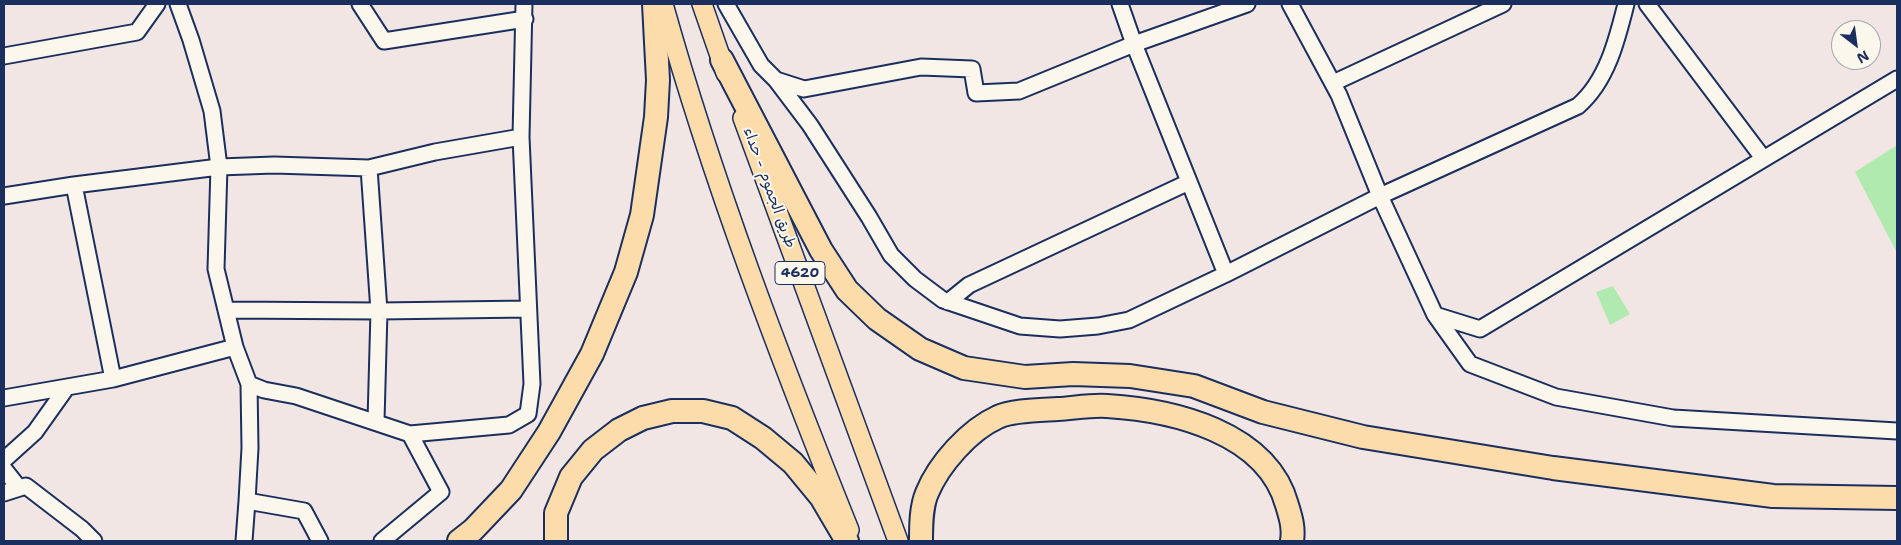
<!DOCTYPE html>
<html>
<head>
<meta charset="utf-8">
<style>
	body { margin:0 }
	#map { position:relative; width:1901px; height:545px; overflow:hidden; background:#f2e6e5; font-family:"Shantell Sans",sans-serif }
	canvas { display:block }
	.frame { position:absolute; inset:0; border:5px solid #1b2f5e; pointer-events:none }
	.north { position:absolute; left:1831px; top:20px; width:50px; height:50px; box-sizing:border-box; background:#fbf7ec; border:1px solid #a1a7b3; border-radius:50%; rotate:150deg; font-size:14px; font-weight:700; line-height:20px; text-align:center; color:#1b2f5e }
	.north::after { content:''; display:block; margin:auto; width:18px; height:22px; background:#1b2f5e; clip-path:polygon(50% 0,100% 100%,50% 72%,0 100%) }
</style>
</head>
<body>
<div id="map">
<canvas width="1901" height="545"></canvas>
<div class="frame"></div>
<div class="north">N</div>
</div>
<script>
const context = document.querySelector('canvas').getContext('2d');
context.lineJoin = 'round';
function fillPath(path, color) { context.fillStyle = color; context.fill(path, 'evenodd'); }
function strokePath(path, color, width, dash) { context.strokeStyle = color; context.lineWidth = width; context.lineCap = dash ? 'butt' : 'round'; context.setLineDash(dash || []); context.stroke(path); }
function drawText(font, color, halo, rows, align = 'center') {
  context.font = font + ' "Shantell Sans","Playpen Sans Arabic",sans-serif'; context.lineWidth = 4; context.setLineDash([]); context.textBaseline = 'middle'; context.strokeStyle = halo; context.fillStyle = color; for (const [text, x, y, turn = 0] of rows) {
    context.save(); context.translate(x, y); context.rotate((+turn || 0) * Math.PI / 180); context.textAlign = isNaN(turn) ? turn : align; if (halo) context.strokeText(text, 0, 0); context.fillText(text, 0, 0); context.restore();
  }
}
const green = new Path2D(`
	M1897,145V253L1855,172Z
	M1613,286L1630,314L1610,325L1596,292Z`);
const minor = new Path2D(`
	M178,4L191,40L212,111L219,167L216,269L235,347L249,384L250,448L247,501L304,511L320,541
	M360,4L384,41L525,19
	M726,4L761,65L776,80L810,125L869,217L891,255L915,279L943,300L1020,326L1060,329L1098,326L1129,320L1226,274L1380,196L1578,106C1607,81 1617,40 1626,4
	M1120,4L1134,44L1226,274
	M1290,4L1339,95L1380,196L1435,315L1480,329L1897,79
	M1647,4L1763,158
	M4,56L137,32L157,4
	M776,80L804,89L921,67L972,69L976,93L1019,91L1134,44L1247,4
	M1333,83L1503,4
	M369,168L379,311L376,421
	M74,185L113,379
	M4,196L74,185L219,167L274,165L369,168L435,152L521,137
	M948,302L969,285L1189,182
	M226,310L379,311L528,309
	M1435,315L1470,364L1556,397L1673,418L1897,431
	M249,384L264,390L296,396L410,434
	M4,398L113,379L235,347
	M4,460L35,432L67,387
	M4,469L19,488
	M4,493L26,486L82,529L94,541
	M244,541L247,501
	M382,541L441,492L410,434L509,425L528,414L532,384L521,137L524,4`);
const major = new Path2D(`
	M663,4C713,183 780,358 849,530
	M702,4L726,73
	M743,118L898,541`);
const highway = new Path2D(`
	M722,60L821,250L847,290L877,319L920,349L964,368L1025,377L1073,374L1130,376L1194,386L1263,412L1363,437L1553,468L1773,496L1897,498
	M459,541L473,530L511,490L549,432L592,354L626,272L642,215L656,117L658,80L654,4
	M556,541V513L571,477L593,450L619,430L643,418L672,411H703L732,418L763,438L793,463L821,497L847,541
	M921,541C921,526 921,507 927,493C939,464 969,430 998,417C1012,410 1042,410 1058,409C1074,408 1091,405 1107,406C1173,410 1267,432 1287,505C1291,518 1294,528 1292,541`);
const shields = [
	[800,273,50]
];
const shieldNames = [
	["4620",800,273]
];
const streetNames = [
	["طريق الجموم - حداء",769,188,70]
];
fillPath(green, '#b0eaaf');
strokePath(minor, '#1b2f5e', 19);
strokePath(major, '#1b2f5e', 22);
strokePath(highway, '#1b2f5e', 26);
strokePath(minor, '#fbf7ec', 15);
strokePath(major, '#fddcac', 19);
strokePath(highway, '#fddcac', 22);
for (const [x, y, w] of shields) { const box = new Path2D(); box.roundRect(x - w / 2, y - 11.5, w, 23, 4); context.fillStyle = '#fbf7ec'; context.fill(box); strokePath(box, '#1b2f5e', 1); }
drawText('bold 14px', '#1b2f5e', null, shieldNames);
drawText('15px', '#1b2f5e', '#fbf7ec', streetNames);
</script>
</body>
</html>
